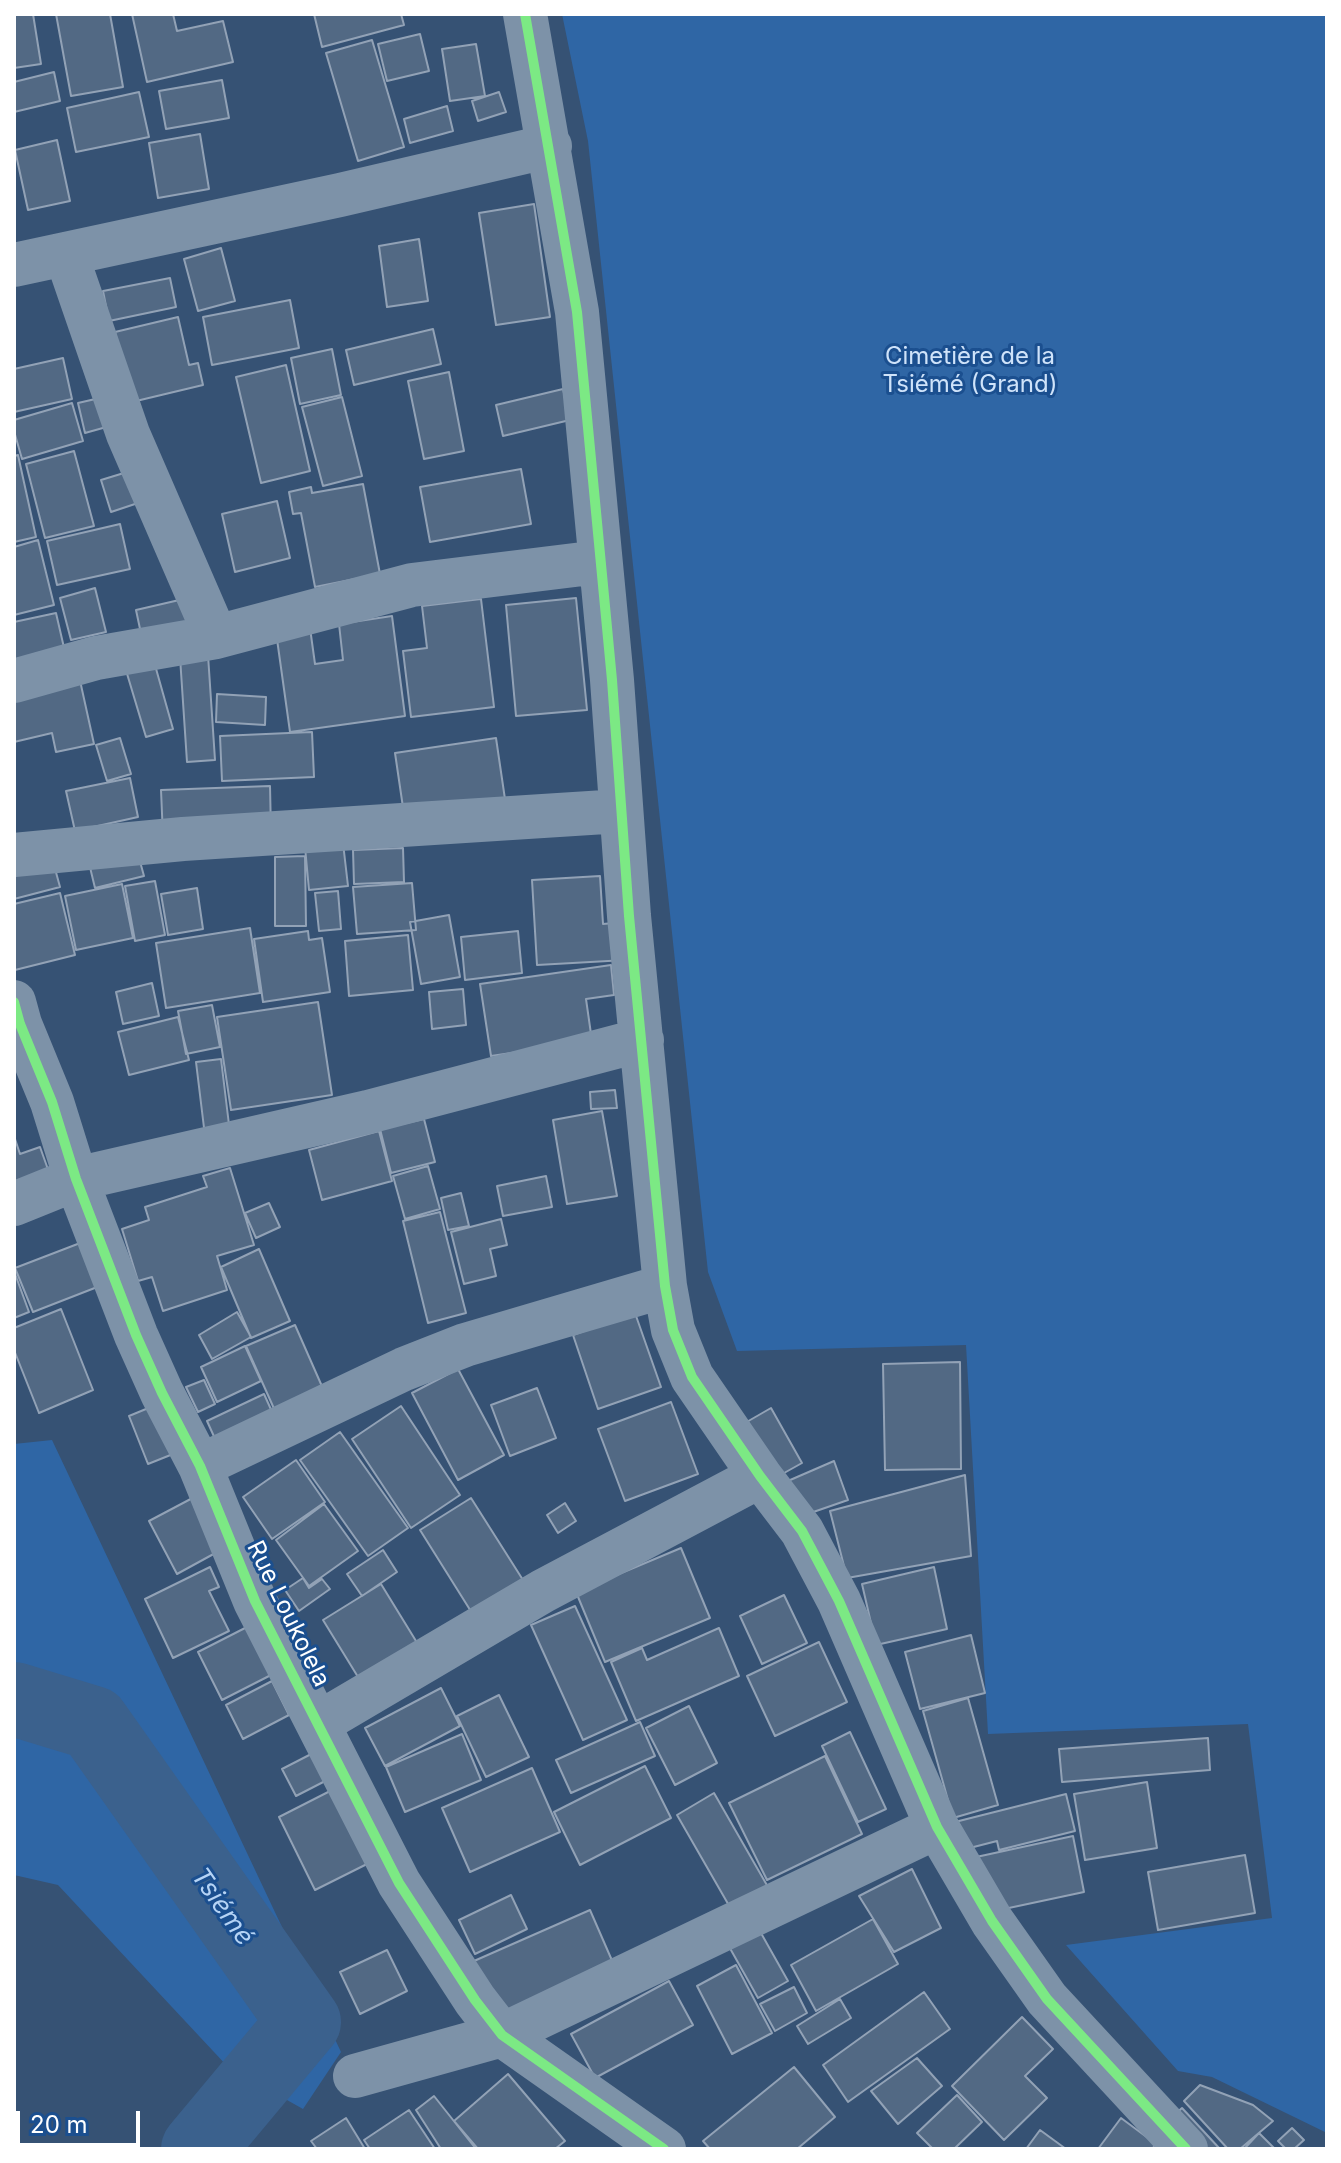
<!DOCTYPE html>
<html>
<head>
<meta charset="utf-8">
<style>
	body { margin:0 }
	#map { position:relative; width:1341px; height:2163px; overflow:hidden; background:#365274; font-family:Inter,sans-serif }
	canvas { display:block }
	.frame { position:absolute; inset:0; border:16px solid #fff; pointer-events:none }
	.scale { position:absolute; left:16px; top:2111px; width:124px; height:36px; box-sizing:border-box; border:4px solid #fff; border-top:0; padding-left:10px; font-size:24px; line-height:28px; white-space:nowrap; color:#fff; -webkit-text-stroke:6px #1b4f8f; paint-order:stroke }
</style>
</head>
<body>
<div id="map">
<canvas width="1341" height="2163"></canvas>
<div class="frame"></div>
<div class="scale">20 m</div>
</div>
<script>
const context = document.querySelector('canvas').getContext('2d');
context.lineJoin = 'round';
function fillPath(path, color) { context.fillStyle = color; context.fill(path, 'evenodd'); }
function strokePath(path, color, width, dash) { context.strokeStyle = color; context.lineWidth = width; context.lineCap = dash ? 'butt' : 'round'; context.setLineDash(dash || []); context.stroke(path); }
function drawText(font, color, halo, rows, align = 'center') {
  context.font = font + ' Inter,sans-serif'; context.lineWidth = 6; context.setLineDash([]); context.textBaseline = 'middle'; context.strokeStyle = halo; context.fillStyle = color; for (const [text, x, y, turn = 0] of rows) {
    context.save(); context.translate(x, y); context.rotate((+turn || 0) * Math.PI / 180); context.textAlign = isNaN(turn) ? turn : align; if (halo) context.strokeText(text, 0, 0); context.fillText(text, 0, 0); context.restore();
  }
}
const green = new Path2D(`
	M562,14H1327V2133L1212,2077L1178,2071L1066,1945L1272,1918L1248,1724L988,1734L966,1345L737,1351L708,1272L588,141Z
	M52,1440L341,2052L303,2109L228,2067L58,1885L14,1875V1444Z`);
const river = new Path2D(`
	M14,1699L93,1723L304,2022L198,2149`);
const building = new Path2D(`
	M14,14H33L41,64L14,68Z
	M56,14H110L123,87L71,96Z
	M132,14H173L177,31L223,21L233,62L147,82Z
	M314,14H401L404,25L322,47Z
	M420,34L429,71L387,81L378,44Z
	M372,40L404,147L358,161L326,53Z
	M476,44L485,96L450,101L442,49Z
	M54,72L60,101L14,112V82Z
	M222,80L229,118L166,129L159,91Z
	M139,92L149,137L76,152L67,108Z
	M499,92L506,112L478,121L472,101Z
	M447,106L453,131L410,143L404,119Z
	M200,134L209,189L158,198L149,143Z
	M57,140L70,201L28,210L15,150Z
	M534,204L550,317L496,325L479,213Z
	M419,239L428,301L387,307L379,246Z
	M221,248L235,301L198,311L184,259Z
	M170,278L176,307L109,321L103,291Z
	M290,300L299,348L212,365L203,317Z
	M178,317L189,365L198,363L203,385L132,402L115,332Z
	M433,329L441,364L354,385L346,350Z
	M332,349L341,395L300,404L291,358Z
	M63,358L72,399L14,412V369Z
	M286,365L310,471L261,483L236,377Z
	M449,372L464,451L424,459L408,381Z
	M563,389L570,420L503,436L496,405Z
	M104,397L110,426L85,433L78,403Z
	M342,397L362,476L323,486L302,407Z
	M72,403L83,441L22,459L14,431V420Z
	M74,451L94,526L45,538L26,464Z
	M18,455L36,537L14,542V456Z
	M137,469L147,500L111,512L101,480Z
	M521,469L531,524L430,542L420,487Z
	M363,484L380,574L315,587L301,513L293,514L289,492L311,487L312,493Z
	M277,501L290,558L235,572L222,514Z
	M120,524L130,569L57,585L47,541Z
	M38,540L54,605L14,615V547Z
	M95,588L106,632L71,640L60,598Z
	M188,598L196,631L143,643L136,610Z
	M576,598L587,710L516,716L506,605Z
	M481,599L494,707L411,717L403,651L427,648L422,606Z
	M56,613L68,665L14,677V622Z
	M392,616L405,716L290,732L276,632L310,628L315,664L343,660L339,624Z
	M208,655L215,760L187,762L180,657Z
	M153,658L173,729L146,737L125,667Z
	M79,676L94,744L56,752L52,733L14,742V691Z
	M217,694L266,697L265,725L216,722Z
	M312,732L314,777L222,781L220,736Z
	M120,738L131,774L107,781L96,745Z
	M496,738L506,806L405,821L395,753Z
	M130,778L138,817L75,831L66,791Z
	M270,786L271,833L163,837L161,790Z
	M343,843L348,886L309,890L305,847Z
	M136,847L144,876L95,888L88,859Z
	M403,848L404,882L354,884L353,850Z
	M51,854L60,887L14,899V864Z
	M305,856L306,926H275V857Z
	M600,876L603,924L624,922L626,960L537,965L532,880Z
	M155,881L165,935L135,941L125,886Z
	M412,883L416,930L357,934L353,887Z
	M122,884L133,938L76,950L65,896Z
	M197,888L203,929L168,935L161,894Z
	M338,891L341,929L319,931L315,893Z
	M60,893L75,955L15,970L14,904Z
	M449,915L460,977L421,984L410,922Z
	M250,928L260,993L166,1008L156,943Z
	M308,931L309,940L322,938L330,992L263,1002L254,939Z
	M518,931L522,973L465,980L461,937Z
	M408,935L413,990L349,996L345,941Z
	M611,965L614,995L586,999L592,1041L491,1056L480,984Z
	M152,983L159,1016L123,1024L116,992Z
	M463,989L466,1025L432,1029L429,992Z
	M318,1002L332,1095L231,1110L217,1017Z
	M212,1005L220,1047L186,1054L178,1011Z
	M178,1017L189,1060L129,1075L118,1032Z
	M221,1059L230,1133L205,1136L196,1062Z
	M615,1090L617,1108L591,1109L590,1092Z
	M602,1111L617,1196L567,1204L553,1120Z
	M424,1119L435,1162L391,1173L380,1129Z
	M379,1131L392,1181L322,1200L309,1150Z
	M14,1136L20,1154L40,1147L50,1175L14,1188Z
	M428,1166L440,1209L405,1219L393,1176Z
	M230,1168L254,1245L217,1256L227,1290L163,1311L152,1277L138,1281L122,1229L149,1220L145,1207L207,1187L203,1176Z
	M546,1176L552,1207L503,1216L497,1186Z
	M461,1193L469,1226L448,1230L441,1198Z
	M269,1203L280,1227L256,1238L245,1213Z
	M440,1212L466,1313L428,1323L403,1221Z
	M501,1219L507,1245L490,1249L496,1276L464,1284L451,1232Z
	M88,1240L105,1284L33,1312L15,1268Z
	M259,1249L290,1321L251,1338L221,1267Z
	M14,1271L29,1312L14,1318Z
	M61,1309L93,1390L39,1413L14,1350V1328Z
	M237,1312L251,1337L212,1359L199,1335Z
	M635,1313L661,1387L598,1409L573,1335Z
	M295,1325L328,1400L280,1422L246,1346Z
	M245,1346L261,1381L217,1402L201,1367Z
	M960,1362L961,1469L885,1470L883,1364Z
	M458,1369L504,1455L458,1480L412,1393Z
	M204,1380L215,1404L198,1412L186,1387Z
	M537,1388L556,1438L510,1456L491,1405Z
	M264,1394L278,1425L221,1452L207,1421Z
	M163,1402L183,1450L148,1464L129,1416Z
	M671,1402L698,1474L625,1501L598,1429Z
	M401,1406L460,1495L411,1528L352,1439Z
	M771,1408L802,1463L768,1482L738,1427Z
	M340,1432L408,1528L368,1556L300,1460Z
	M296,1460L325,1502L272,1539L243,1497Z
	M834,1461L848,1500L796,1518L774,1487Z
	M965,1475L971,1556L847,1578L830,1511Z
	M202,1493L230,1545L177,1574L149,1521Z
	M471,1498L523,1580L472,1613L420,1530Z
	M565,1503L576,1521L558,1533L547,1515Z
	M324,1504L358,1551L309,1586L276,1540Z
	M681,1548L710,1618L605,1662L576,1592Z
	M383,1550L397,1572L362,1596L347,1574Z
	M210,1567L219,1587L209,1591L229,1631L173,1658L145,1599Z
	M934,1567L947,1629L876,1645L862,1584Z
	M303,1578L309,1588L322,1579L330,1589L299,1611L285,1590Z
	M381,1584L424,1654L366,1690L323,1620Z
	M784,1595L807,1643L762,1664L740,1616Z
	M575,1606L627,1720L583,1740L531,1625Z
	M247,1627L271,1675L222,1700L198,1652Z
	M719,1628L739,1676L636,1721L611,1662L642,1648L647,1660Z
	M971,1635L985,1693L920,1709L905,1652Z
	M819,1642L847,1702L775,1736L747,1676Z
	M272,1681L289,1715L243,1739L226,1705Z
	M441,1688L460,1726L385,1766L365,1728Z
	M499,1695L529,1757L486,1777L457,1716Z
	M968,1698L998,1805L953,1818L923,1711Z
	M689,1706L717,1763L675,1785L646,1728Z
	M640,1722L655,1756L571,1793L556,1760Z
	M850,1732L886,1809L858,1822L822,1746Z
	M462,1734L481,1780L405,1812L386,1767Z
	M1208,1738L1210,1770L1062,1782L1059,1749Z
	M319,1750L333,1777L296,1796L282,1769Z
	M825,1756L862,1834L767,1880L729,1803Z
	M645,1766L671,1818L580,1865L554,1812Z
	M532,1768L560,1832L470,1872L442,1808Z
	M1147,1782L1157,1848L1085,1860L1074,1794Z
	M336,1788L373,1861L315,1890L279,1817Z
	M714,1793L772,1894L735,1916L677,1815Z
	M1066,1794L1075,1831L999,1850L997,1841L958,1851L951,1823Z
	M1073,1836L1084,1892L990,1912L967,1859Z
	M1245,1855L1255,1913L1158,1930L1148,1872Z
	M912,1869L941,1928L894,1952L859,1896Z
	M511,1895L527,1929L475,1954L459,1920Z
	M590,1910L617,1972L501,2023L474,1961Z
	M873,1919L898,1964L816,2011L791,1965Z
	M757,1926L788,1981L758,1998L727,1943Z
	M387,1950L407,1991L360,2014L340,1972Z
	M736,1965L772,2033L732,2054L697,1986Z
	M669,1981L693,2025L595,2078L571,2034Z
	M794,1987L807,2013L775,2031L760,2004Z
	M924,1992L950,2029L848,2102L823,2065Z
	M840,1999L851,2018L808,2044L797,2026Z
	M1022,2017L1053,2049L1025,2076L1047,2098L1004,2140L952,2086Z
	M917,2058L942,2086L898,2124L871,2091Z
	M794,2067L835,2117L797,2149H710L703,2141Z
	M508,2074L565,2141L555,2149H478L454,2121Z
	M1200,2085L1253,2105L1273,2121L1240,2149H1228L1184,2101Z
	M957,2095L982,2122L954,2149H933L917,2133Z
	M434,2096L476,2149H441L416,2110Z
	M1182,2108L1220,2149H1197L1170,2119Z
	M409,2110L435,2149H370L364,2140Z
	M346,2118L365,2149H317L311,2141Z
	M1121,2118L1156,2144L1152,2149H1098Z
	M1292,2128L1304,2140L1294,2149H1286L1278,2141Z
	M1040,2130L1066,2149H1026Z
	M1259,2133L1275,2149H1247L1245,2148Z`);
const minor = new Path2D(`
	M525,14L577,312L612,680L629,916L665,1286L673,1330L692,1377L760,1476L802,1531L839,1601L937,1827L992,1921L1047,1999L1186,2149
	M66,254L128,434L216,637
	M14,265L340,195L550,146
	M14,681L96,658L216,637L412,585L599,562
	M14,855L183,839L621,811
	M14,1002L20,1024L52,1102L76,1179L136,1335L162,1393L200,1466L255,1601L399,1883L475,2000L502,2035L664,2149
	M14,1204L76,1179L368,1112L642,1040
	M200,1466L404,1369L465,1345L665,1286
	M319,1723L543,1591L760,1476
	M355,2076L502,2035L937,1827`);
const cycleway = new Path2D(`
	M525,14L577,312L612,680L629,916L665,1286L673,1330L692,1377L760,1476L802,1531L839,1601L937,1827L992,1921L1047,1999L1186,2149
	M14,1002L20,1024L52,1102L76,1179L136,1335L162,1393L200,1466L255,1601L399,1883L475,2000L502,2035L664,2149`);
const parkNames = [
	["Cimetière de la",970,357],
	["Tsiémé (Grand)",970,385]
];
const streetNames = [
	["Rue Loukolela",288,1614,64]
];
const waterNames = [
	["Tsiémé",222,1907,55]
];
fillPath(green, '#2f66a5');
strokePath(river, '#3b618d', 74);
fillPath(building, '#526984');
strokePath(building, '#92a2b6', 2);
strokePath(minor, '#7d92a8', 44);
strokePath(cycleway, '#7ce984', 10);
drawText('24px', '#cfe3fa', '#1b4f8f', parkNames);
drawText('24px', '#fff', '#1b4f8f', streetNames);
drawText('italic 26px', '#b5d3f5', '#1b4f8f', waterNames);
</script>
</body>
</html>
